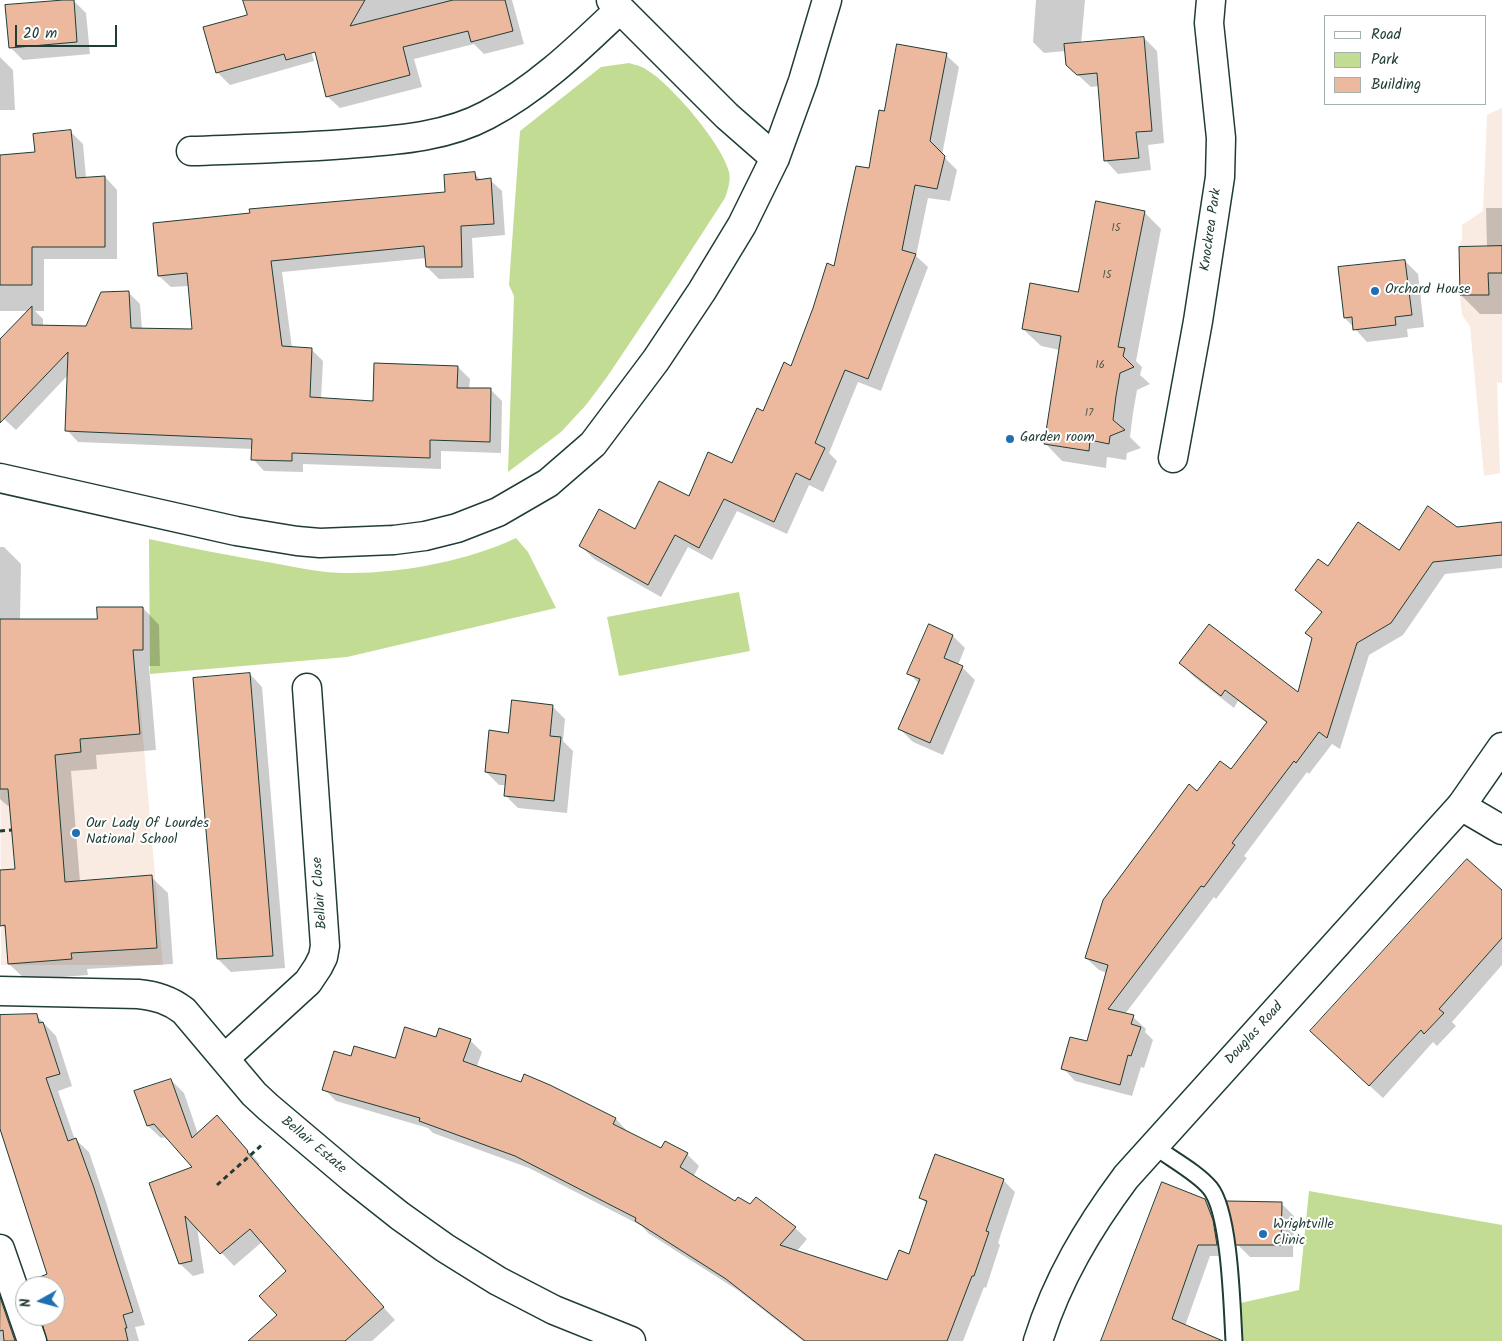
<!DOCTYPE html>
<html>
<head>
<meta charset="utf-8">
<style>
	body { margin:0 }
	#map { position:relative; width:1502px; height:1341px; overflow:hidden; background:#fff; font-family:Kalam,sans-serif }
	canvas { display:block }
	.legend { position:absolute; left:1324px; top:15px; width:162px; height:90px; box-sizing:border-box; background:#fff; border:1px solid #a5b1ae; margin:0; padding:6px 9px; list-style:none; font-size:15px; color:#1f3d34 }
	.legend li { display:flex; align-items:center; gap:10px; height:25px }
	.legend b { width:25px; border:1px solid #a5b1ae }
	.north { position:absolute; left:15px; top:1276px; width:50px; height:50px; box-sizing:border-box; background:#fff; border:1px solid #a5b1ae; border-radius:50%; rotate:263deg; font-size:14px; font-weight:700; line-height:20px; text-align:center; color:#1f3d34 }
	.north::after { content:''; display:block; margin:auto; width:18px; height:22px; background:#1f6fb2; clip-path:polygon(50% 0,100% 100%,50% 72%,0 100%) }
	.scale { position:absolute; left:15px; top:25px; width:102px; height:22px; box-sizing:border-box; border:2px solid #1f3d34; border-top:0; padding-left:6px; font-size:15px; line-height:18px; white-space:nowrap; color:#1f3d34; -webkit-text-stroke:4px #fff; paint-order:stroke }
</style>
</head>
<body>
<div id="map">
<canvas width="1502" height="1341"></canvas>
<ul class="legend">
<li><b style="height:6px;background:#fff"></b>Road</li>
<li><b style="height:14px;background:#c2dc93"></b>Park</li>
<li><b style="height:14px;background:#ecb99e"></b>Building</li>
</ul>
<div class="north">N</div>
<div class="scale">20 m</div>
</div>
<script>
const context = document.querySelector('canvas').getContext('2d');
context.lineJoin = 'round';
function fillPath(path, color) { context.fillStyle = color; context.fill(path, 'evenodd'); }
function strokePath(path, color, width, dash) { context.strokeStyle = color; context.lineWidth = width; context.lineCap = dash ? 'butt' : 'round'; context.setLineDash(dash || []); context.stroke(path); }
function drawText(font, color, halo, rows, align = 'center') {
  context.font = font + ' Kalam,sans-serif'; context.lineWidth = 4; context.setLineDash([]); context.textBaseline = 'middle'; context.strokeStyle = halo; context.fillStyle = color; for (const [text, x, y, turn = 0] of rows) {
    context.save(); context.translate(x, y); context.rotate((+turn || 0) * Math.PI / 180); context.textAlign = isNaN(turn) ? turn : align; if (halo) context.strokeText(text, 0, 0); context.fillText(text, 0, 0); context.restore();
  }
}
const built = new Path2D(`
	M1502,108V383L1497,382L1500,473L1484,476L1470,326L1462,315L1460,295L1459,247L1462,238V225L1483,211L1487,115Z
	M138,680L163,967L161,965H1L0,702Z`);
const green = new Path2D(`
	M629,63C635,65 642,66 647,70C671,84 723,145 729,172C731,181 728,189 725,198L668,286L607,377L586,405L561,432L508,472L514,296L509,285L520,131L601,67Z
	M516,538L528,552L556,608L347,657L150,674L149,539C190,548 231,556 273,563C291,566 308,570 326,572C384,577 464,563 516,538Z
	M739,592L750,651L619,676L607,617Z
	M1309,1191L1502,1225V1341H1233L1227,1306L1299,1290Z`);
const shadow = new Path2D(`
	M73,0L86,13L90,54L23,60L10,47Z
	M249,0H295L298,3L314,61L230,85L217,72L249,16Z
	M349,0H512L524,44L484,54L474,44L414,59L422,87L340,108L327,96Z
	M1036,0H1085L1081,44L1144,38L1157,51L1164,143L1148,145L1151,170L1118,174L1106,161L1099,86L1091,87L1067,65L1066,51L1044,53L1033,42Z
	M946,55L959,67L942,155L957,170L950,201L928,198L916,256L928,267L881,391L858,382L829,453L837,461L823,492L809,485L787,534L737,511L712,560L688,547L661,597L594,559L581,546L635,530L689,498L733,465L792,367L835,267L870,170L885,112Z
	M0,57L13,70L15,110H0Z
	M70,131L83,144L86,178L105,177L117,190V259H44V311H35L43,319V326L87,327L129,293L140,304L142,329L194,330L189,286L171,287L159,276L446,193L474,173L481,180H490L502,191L505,235L472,238L474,278L439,279L427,267V258L282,272L292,348L311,349L323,361L321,399L375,402L458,367L470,379L469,389L491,390L502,401L501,453L441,451V469L303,464V472L264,471L253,459V449L78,442L67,430L68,375L16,430L0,415V340L29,311H0V157L36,153Z
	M1486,208H1502V314H1480L1461,295L1487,247Z
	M1144,212L1161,229L1136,361L1142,367L1140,375L1150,384L1137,390L1133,413L1130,437L1141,448L1127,453L1126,460L1107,457L1106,468L1062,461L1045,443L1060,350L1041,346L1023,329L1079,293Z
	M1405,261L1418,274L1424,327L1407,329L1408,337L1367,342L1345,318Z
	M1502,524V568L1445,574L1403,635L1369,655L1340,749L1332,744L1309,774L1307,772L1244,856L1247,858L1216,899L1214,897L1125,1014L1133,1017L1146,1029L1145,1032L1153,1040L1144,1068L1141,1067L1132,1096L1075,1081L1063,1068L1087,1043L1107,973L1099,970L1086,958L1197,792L1231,771L1268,724L1238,701L1234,708L1193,676L1181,663L1298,694L1322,613L1297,590L1328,568L1399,551L1457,528Z
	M0,547H4L21,564L20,620H99L143,608L159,625L160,666H149L156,750L96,755L97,769L71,771L80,882L151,877L168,893L173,964L87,969L88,975L26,980L9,964L7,930L2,925L0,871L17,870L11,806H8L0,799Z
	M953,636L965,648L958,665L962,667L975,680L943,755L913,742L900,729L919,684L909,673Z
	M250,674L262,687L285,968L231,972L218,959Z
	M552,706L565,719L563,741L573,751L567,813L518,808L505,795L506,785H499L486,772L509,734Z
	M1502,892V965L1452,1022L1456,1026L1437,1046L1433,1042L1383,1098L1324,1044Z
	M0,1016H37L56,1036L72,1086L58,1091L75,1140H76L89,1152L106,1202L145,1325L135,1327L139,1341H69L55,1298V1286H52L0,1123Z
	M437,1039L470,1040L482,1052L477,1066L616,1119L627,1131V1132L662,1150L687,1154L699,1166L693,1177L735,1203L795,1228L807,1239L796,1252L888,1282L910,1255L927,1204L921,1198L1003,1180L1015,1192L998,1243L1000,1245L986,1288L984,1287L963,1341H803L739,1291L648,1233L642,1226L529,1168L433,1133L428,1128L336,1101L324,1089L352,1058L396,1059Z
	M171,1080L184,1093L198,1134L229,1129L260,1164L258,1166L311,1227L395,1320L372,1341H250L278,1315L287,1271L262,1242L234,1266L197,1227L204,1273L193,1276L180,1264L151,1184L194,1168L167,1137L161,1138L148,1126Z
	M1205,1200L1216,1212L1228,1256H1210L1185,1326L1220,1341H1102Z
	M1281,1203L1294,1216L1293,1257H1250L1237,1244Z
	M0,1296L11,1307L18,1341H0Z`);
const building = new Path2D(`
	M64,0H74L77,42L9,48L5,5Z
	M243,0H365L350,26L453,0H505L513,31L471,42L468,31L403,47L410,75L326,97L315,52L286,60L284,54L216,73L203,27L247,15Z
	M1144,37L1152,131L1136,132L1139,158L1104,161L1097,73L1077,75L1066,65L1064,44Z
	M897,44L947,53L930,141L945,156L937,189L915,185L902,250L916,254L868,379L845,370L815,443L825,448L810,480L796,473L774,522L724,499L699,548L675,535L648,585L579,546L599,509L635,529L659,481L689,496L708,452L732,463L757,408L763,411L784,362L791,366L813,308L827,263L834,266L856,166L869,168L879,110L884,111Z
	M71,130L76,178L105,176V247H32V285H0V155L35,152L33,134Z
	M475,172L476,180L491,178L494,224L461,226L462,267H426L424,246L271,261L282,346L312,348L310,397L373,401L374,363L458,366L457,388H491L490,442L430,440V458L292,453V461L251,460L252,439L65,431L68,352L0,423V339L32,306V325L86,326L101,292L129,291L131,328L192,329L187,273L158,276L153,223L250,213L249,209L445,192L444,175Z
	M1096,201L1145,211L1118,347L1125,348L1123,356L1134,367L1120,373L1116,396L1113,420L1125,430L1110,436L1109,444L1090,440L1089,451L1044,444L1061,336L1022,329L1030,283L1078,292Z
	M1502,246V273H1488L1489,295H1460L1459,247Z
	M1405,260L1412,315L1395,317L1396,325L1353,330L1352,317L1344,318L1338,267Z
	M1428,506L1457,527L1502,522V555L1433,562L1391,623L1357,643L1327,738L1319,732L1296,763L1294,761L1232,843L1235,845L1204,887L1201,886L1108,1009L1134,1015L1131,1024L1141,1027L1131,1056L1128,1055L1120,1085L1061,1069L1070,1037L1087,1041L1108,965L1085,958L1103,900L1189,784L1197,791L1220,761L1231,769L1267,722L1225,690L1221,696L1179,663L1209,624L1298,692L1312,638L1305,633L1322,612L1295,590L1318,559L1328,566L1358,522L1399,550Z
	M97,607H143V650H133L140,734L80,739L81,752L55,755L65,882L152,875L157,948L71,953L72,959L8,964L5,925L0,926V870L15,869L8,789H0V619H97Z
	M929,624L953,635L944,658L963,666L930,743L898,729L920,679L907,674Z
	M250,673L273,956L217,959L193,678Z
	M512,700L553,705L550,736L561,737L554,801L504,796L506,775L485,772L489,730L508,733Z
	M1467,859L1502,890V938L1439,1009L1444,1013L1424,1034L1421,1030L1369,1086L1310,1031Z
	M37,1014L39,1023L43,1022L60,1074L46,1078L68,1141L76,1138L94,1188L133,1312L123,1315L127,1328H125L128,1341H47L40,1316H55V1286H29L28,1282L47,1274L0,1129V1015Z
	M405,1027L436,1037L439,1028L471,1039L463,1061L521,1082L524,1074L550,1085L616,1118L613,1124L661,1148L665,1141L688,1153L680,1167L735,1201L738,1197L750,1204L756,1197L796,1227L780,1245L887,1280L899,1250L909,1254L927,1201L919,1198L935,1154L1004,1179L986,1231L989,1232L974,1276H972L947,1341H805L726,1279L635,1221L636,1218L515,1156L419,1121L420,1118L322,1090L334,1051L351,1056L354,1046L395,1058Z
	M171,1079L192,1138L217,1115L248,1151L247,1152L298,1212L384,1307L345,1341H248L277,1315L259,1296L286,1271L250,1229L220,1254L185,1216L192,1261L179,1264L149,1183L192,1167L154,1124L147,1126L134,1091Z
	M1162,1182L1205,1199L1213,1220L1217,1245H1198L1172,1319L1223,1341H1101Z
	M1227,1201L1282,1202L1281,1245H1236Z
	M0,1297L15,1341H4L3,1330L0,1331Z`);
const path = new Path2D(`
	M0,831L12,830
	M217,1185L264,1143`);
const service = new Path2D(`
	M1154,1146C1170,1158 1198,1173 1210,1188C1230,1212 1232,1307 1234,1341`);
const minor = new Path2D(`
	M611,0L727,116L775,158
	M191,151C247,149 302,148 358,143C401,140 448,136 487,115C537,89 579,48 620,9
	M1173,458L1198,321L1220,177L1221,138L1209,23L1211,0
	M0,478L236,531L297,541L320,543L394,540L425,536L457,528L498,512L548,483L593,444L656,360L702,291L742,225L775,158L803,81L827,0
	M1461,806L1502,830
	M225,1058L308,982L318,967L323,957L325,946L307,688
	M0,1249L32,1341`);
const tertiary = new Path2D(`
	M0,991L138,994C156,996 170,1000 184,1011L254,1094L268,1107L352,1178L400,1216L445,1248L498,1281L554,1310L631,1341`);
const secondary = new Path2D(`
	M1038,1341C1057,1280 1088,1228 1126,1177L1461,806L1502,747`);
const markers = [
	[1375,291,5,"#1f6fb2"],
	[1010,439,5,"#1f6fb2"],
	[76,833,5,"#1f6fb2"],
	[1263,1234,5,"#1f6fb2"]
];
const numberNames = [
	["15",1116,229],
	["15",1107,276],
	["16",1100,366],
	["17",1089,414]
];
const streetNames = [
	["Knockrea Park",1212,230,-82],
	["Bellair Close",321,893,-94],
	["Douglas Road",1255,1034,-48],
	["Bellair Estate",313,1146,40]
];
const poiNames = [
	["Orchard House",1385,291],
	["Garden room",1020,439],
	["Our Lady Of Lourdes",86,825],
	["National School",86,841],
	["Wrightville",1273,1226],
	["Clinic",1273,1242]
];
fillPath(built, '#f9eae2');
fillPath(green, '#c2dc93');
fillPath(shadow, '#0003');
fillPath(building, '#ecb99e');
strokePath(building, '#1f3d34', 1);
strokePath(service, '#1f3d34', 19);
strokePath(minor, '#1f3d34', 31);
strokePath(tertiary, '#1f3d34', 31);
strokePath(secondary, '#1f3d34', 31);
strokePath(path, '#1f3d34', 3, [5, 4]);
strokePath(service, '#fff', 15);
strokePath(minor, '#fff', 28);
strokePath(tertiary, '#fff', 28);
strokePath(secondary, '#fff', 28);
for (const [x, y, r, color] of markers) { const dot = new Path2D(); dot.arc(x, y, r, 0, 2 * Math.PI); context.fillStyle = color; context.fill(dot); strokePath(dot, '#fff', 2); }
drawText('11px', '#525c4e', null, numberNames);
drawText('14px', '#1f3d34', '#fff', streetNames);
drawText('14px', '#1f3d34', '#fff', poiNames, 'left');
</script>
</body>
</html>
